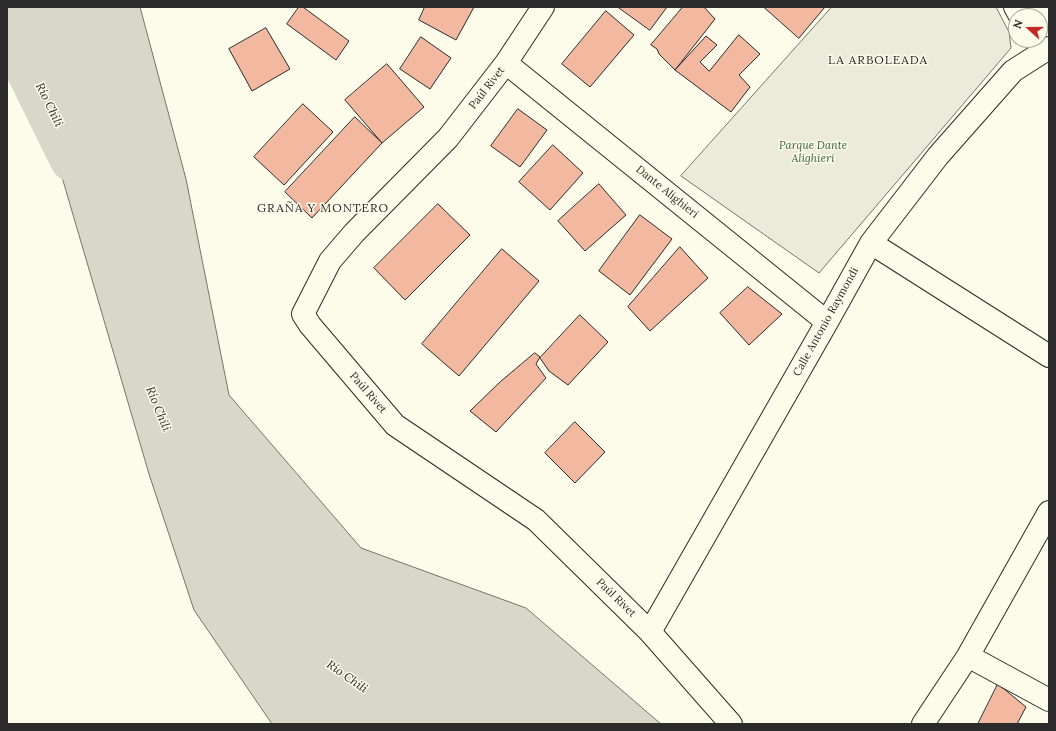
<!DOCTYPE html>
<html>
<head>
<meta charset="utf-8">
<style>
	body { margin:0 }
	#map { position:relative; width:1056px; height:731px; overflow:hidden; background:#fdfbea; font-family:Lora,serif }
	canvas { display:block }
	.frame { position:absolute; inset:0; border:8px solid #2b2b2b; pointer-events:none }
	.north { position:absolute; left:1008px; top:8px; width:40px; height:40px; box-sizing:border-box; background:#fdfbea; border:1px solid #a9a89e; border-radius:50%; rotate:291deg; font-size:11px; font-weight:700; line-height:16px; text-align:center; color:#2b2b2b }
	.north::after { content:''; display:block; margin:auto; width:14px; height:18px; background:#c62828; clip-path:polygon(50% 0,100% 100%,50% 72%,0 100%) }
</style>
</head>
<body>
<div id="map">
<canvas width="1056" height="731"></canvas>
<div class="frame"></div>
<div class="north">N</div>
</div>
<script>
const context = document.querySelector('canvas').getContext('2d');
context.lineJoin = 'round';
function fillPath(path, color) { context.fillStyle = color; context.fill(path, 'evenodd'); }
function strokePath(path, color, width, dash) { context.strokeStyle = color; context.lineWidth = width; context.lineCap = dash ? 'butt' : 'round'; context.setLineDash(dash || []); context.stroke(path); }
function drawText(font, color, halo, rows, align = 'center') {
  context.font = font + ' Lora,serif'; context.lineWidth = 3; context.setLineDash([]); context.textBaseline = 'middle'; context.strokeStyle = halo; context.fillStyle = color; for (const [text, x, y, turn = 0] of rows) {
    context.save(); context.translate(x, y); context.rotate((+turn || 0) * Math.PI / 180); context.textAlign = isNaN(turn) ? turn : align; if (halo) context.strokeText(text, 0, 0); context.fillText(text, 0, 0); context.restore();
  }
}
const green = new Path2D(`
	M832,7H996L1009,32L1011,48L819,273L681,176Z`);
const water = new Path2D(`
	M28,7H140L186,179L229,395L361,548L526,608L661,724H272L194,610L149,474L52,143Z`);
const river = new Path2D(`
	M7,19L75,157`);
const building = new Path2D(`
	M299,7H303L349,41L336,60L287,24Z
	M425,7H474L456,40L419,20Z
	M618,7H667L650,30Z
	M683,7H704L715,19L675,70L659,54L657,49L651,45Z
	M764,7H825L799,38Z
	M606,11L634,35L590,87L562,64Z
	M266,28L290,69L252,91L229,49Z
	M739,35L760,54L739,75L750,87L731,112L675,70L706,36L717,45L700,62L709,71Z
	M421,37L451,58L430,89L400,69Z
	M387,64L424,107L382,143L345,100Z
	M303,104L333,132L284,185L254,157Z
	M518,109L547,130L520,167L491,146Z
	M355,117L382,143L312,218L285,192Z
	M553,145L583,173L550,210L519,182Z
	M599,184L626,215L585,251L558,221Z
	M438,204L470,235L405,300L374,268Z
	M640,215L672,239L630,295L599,271Z
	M680,247L708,278L650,331L628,307Z
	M502,249L539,281L459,376L422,344Z
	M748,287L782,314L749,345L720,313Z
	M580,315L608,342L568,385L549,371L540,358Z
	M535,353L540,357L536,364L546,378L496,432L470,411L500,382Z
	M575,422L605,452L575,483L545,453Z
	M998,684L1026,707L1017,724H978Z`);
const minor = new Path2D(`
	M543,7L506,63L448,138L354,233L330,261L303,314L310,325L395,425L536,520L650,632L731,724
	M1015,7L1020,16
	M506,63L827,322
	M871,243L1049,356
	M650,632L827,322L871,243L938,156L1013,71L1049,48
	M968,656L1049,700
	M923,724L968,656L1049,512`);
const streetNames = [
	["Paúl Rivet",487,88,-52],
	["Dante Alighieri",667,192,39],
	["Calle Antonio Raymondi",826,322,-61],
	["Paúl Rivet",368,393,49],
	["Paúl Rivet",616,598,44]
];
const parkNames = [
	["Parque Dante",813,146],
	["Alighieri",813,159]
];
const neighbourhoodNames = [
	["LA ARBOLEADA",878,61],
	["GRAÑA Y MONTERO",323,209]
];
const waterNames = [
	["Río Chili",49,105,64],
	["Río Chili",158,409,68],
	["Río Chili",347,677,35]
];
fillPath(green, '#ecebdb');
strokePath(green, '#74746e', 1);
fillPath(water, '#d8d7c9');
strokePath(water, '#74746e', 1);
strokePath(river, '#d8d7c9', 52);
fillPath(building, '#f2b8a0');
strokePath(building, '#2b2b2b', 1);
strokePath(minor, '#2b2b2b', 24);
strokePath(minor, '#fdfbea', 22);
drawText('11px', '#2b2b2b', '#fdfbea', streetNames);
drawText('italic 11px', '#34623c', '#fdfbea', parkNames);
context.letterSpacing = '1px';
drawText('12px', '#2b2b2b', '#fdfbea', neighbourhoodNames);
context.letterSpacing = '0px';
drawText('italic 12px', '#2b2b2b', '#fdfbea', waterNames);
</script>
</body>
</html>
